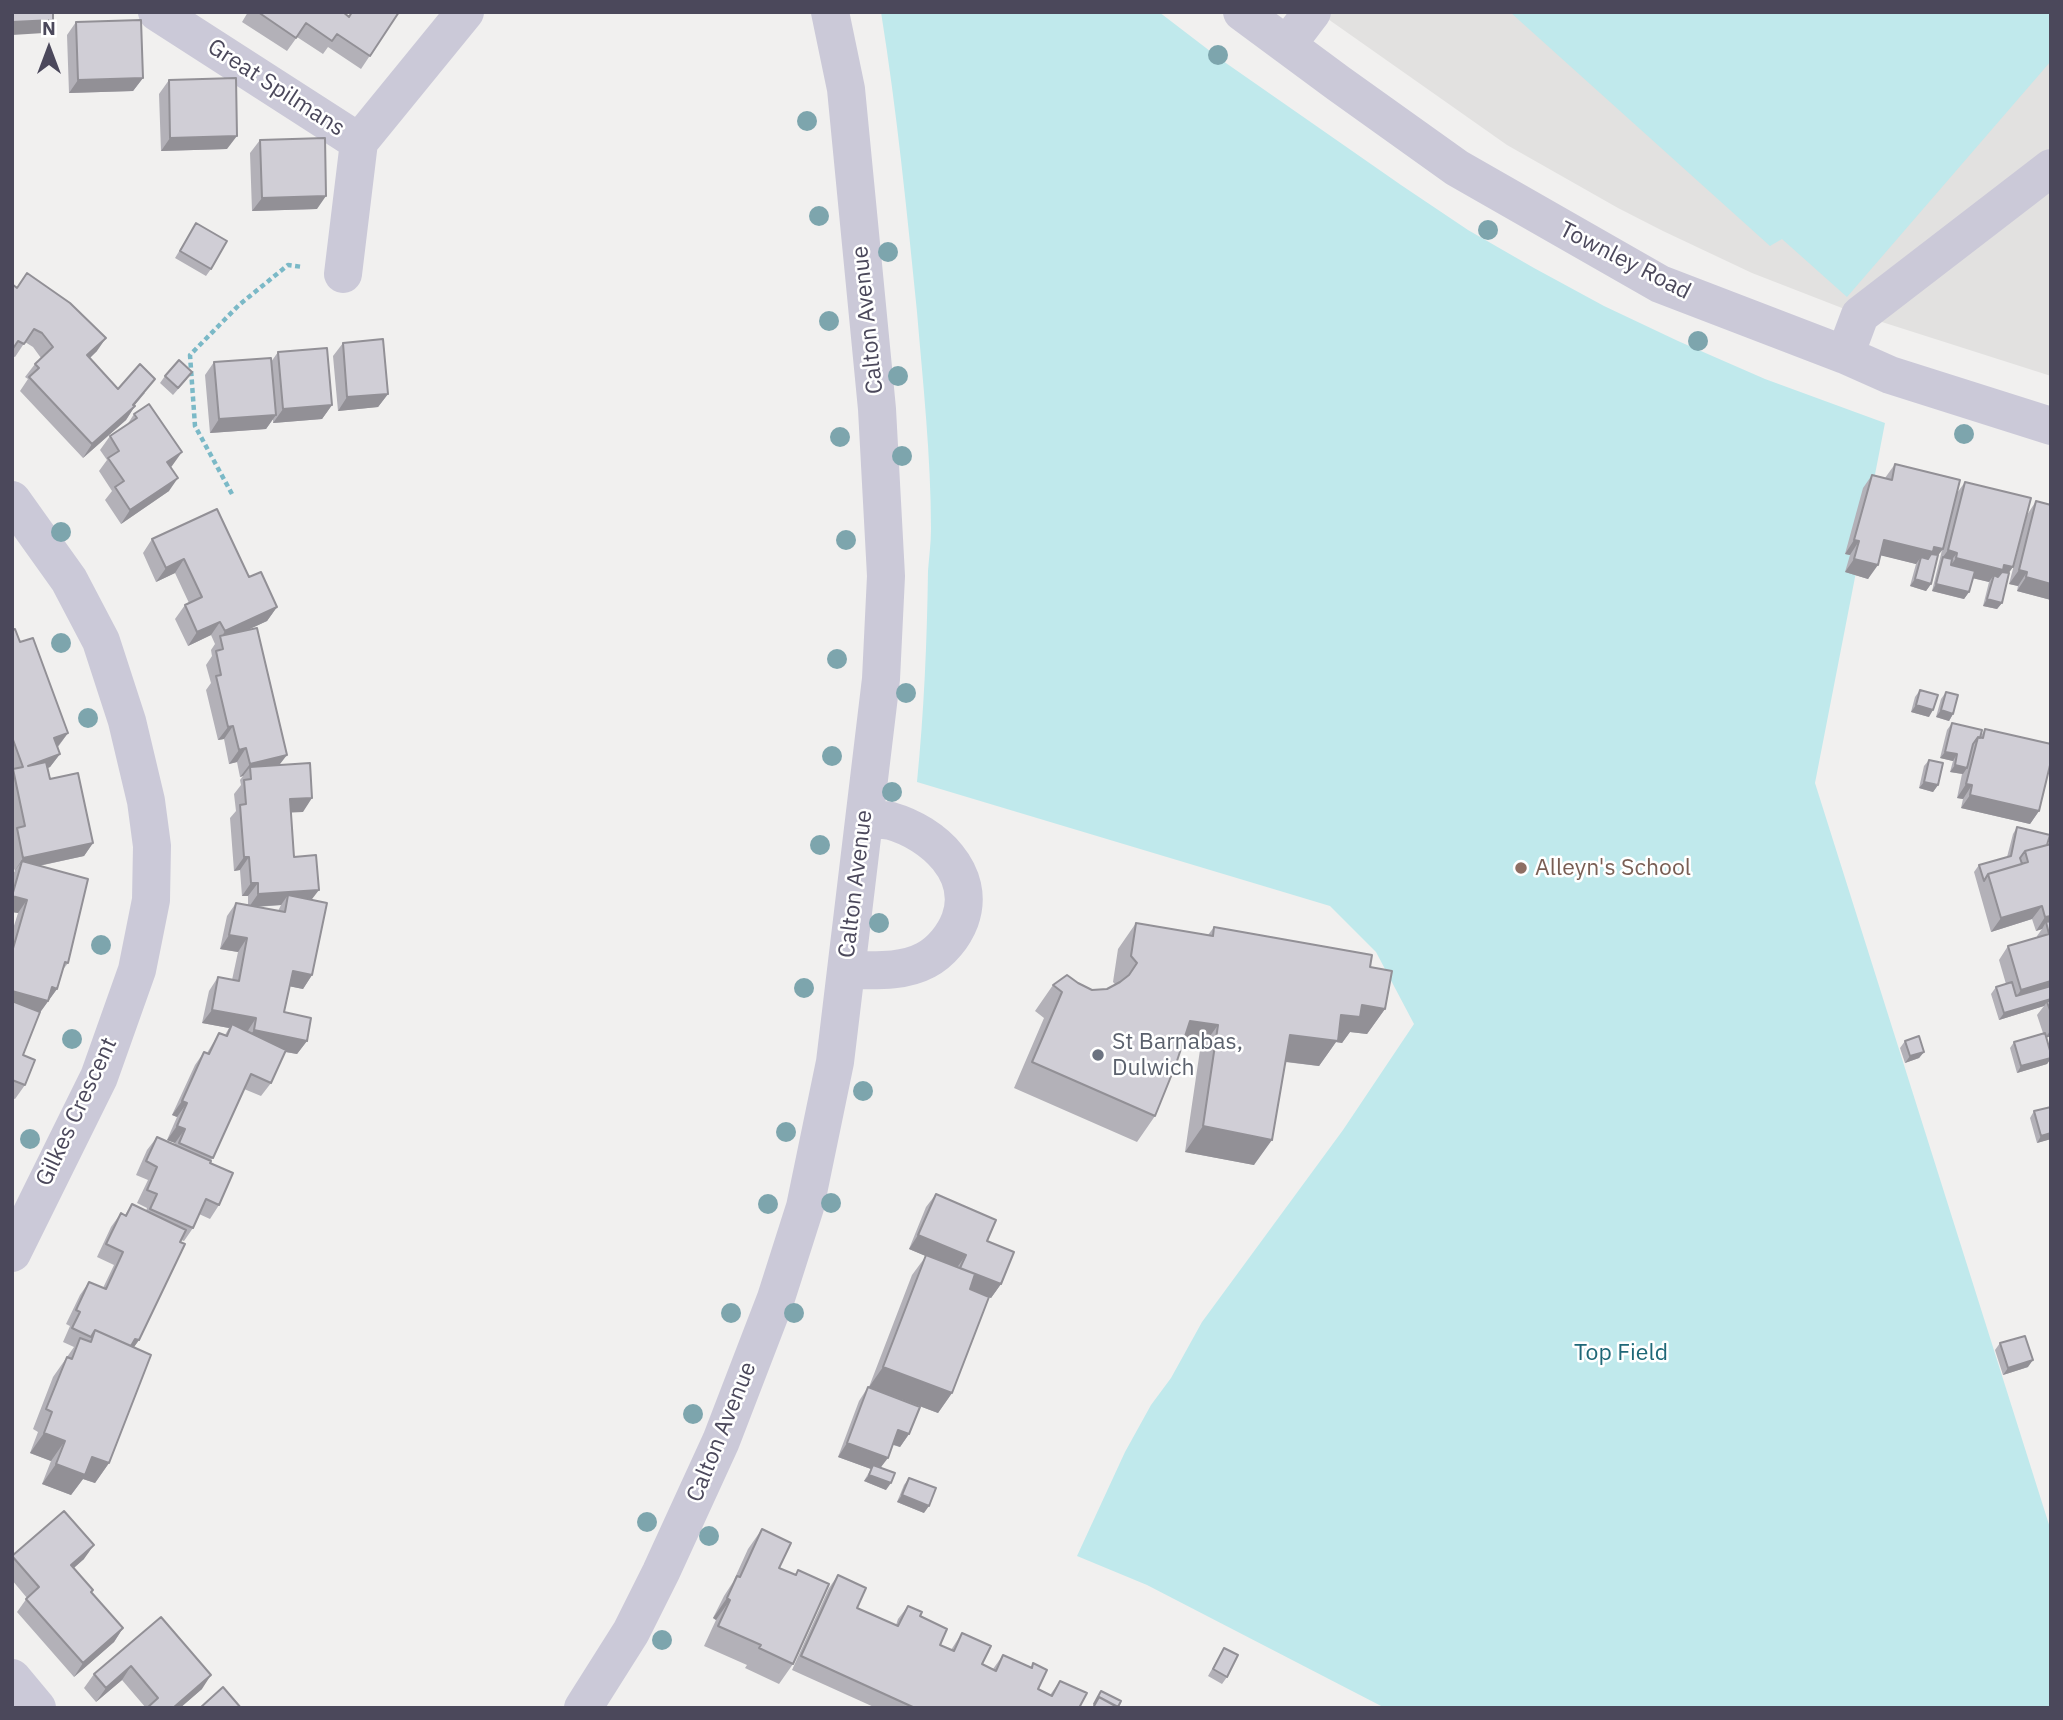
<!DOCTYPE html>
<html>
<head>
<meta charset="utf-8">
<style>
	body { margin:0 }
	#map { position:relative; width:2063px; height:1720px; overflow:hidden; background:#f1f0ef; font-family:"IBM Plex Sans",sans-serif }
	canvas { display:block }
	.frame { position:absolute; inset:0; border:14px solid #4b485b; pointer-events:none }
	.north { position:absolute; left:14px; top:14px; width:70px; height:70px; -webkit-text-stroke:5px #fff; paint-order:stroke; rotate:0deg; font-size:19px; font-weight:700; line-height:28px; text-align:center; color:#4b485b }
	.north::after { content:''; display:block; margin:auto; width:24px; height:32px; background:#4b485b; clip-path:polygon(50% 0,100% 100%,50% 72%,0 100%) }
</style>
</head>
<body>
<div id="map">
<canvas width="2063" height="1720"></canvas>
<div class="frame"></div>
<div class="north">N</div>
</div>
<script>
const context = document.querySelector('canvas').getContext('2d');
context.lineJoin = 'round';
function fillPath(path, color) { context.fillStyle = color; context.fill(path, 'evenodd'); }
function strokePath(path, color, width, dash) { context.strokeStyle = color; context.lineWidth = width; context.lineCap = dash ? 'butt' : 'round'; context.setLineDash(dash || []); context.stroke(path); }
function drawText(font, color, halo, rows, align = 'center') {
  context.font = font + ' "IBM Plex Sans",sans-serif'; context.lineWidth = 5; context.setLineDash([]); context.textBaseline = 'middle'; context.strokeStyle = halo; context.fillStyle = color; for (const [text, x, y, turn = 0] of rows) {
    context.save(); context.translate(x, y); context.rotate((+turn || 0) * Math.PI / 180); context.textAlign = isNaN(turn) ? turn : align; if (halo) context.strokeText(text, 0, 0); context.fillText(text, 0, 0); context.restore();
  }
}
const education = new Path2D(`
	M1318,12H2051V376L1860,315L1752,273L1663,231L1618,208L1507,145Z`);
const green = new Path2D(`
	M881,12H1159L1223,61L1401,185L1468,230L1534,268L1604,306L1678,341L1765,379L1885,423L1815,783L2051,1531V1708H1385L1147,1585L1077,1556L1125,1452L1151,1405L1171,1378L1202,1322L1343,1130L1414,1024L1376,952L1330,906L917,782C924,712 927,642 928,571C929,557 931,543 931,529C931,456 923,384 917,312C907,212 897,112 881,12Z
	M1510,12H2051V61L1847,297L1782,239L1770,246Z`);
const path = new Path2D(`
	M232,494L195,426L190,355L239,305L288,265L303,267`);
const minor = new Path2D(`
	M157,12L359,142L465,12
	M1242,12L1338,83L1457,168L1660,284L1845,355L1890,375L2051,426
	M1287,45L1312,12
	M343,274L359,142
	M1845,355L1860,315L2051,168
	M12,500L69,580L101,641L127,721L146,801L152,846L151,900L137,970L99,1077L12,1253
	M846,970C872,970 902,973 926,960C941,952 954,936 960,920C977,873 933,833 891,821C883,819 873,820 864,820
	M12,1678L37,1708
	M583,1708L631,1632L661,1572L721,1441L776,1298L805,1207L835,1062L881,679L886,576L877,409L846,89L830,12`);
const trees = [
	[1218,55],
	[807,121],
	[819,216],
	[1488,230],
	[888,252],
	[829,321],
	[1698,341],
	[898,376],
	[1964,434],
	[840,437],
	[902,456],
	[61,532],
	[846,540],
	[61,643],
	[837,659],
	[906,693],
	[88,718],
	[832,756],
	[892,792],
	[820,845],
	[879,923],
	[101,945],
	[804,988],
	[72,1039],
	[863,1091],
	[786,1132],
	[30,1139],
	[831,1203],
	[768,1204],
	[731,1313],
	[794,1313],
	[693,1414],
	[647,1522],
	[709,1536],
	[662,1640]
];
const wall = new Path2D(`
	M248,12H343L349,16L399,12L361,69L328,47L323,54L297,37L287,51L242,22Z
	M76,22L143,78L133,91L69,93L67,35Z
	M169,80L227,149L161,151L159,94Z
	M260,140L317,209L252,211L250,153Z
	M196,223L211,269L206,276L175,258Z
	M27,273L97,351L90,358L118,389L145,393L134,406H135L126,420L83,458L20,391L28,379L25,377L35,364L41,358L33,347L25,342L15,357L12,356V285L17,288Z
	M343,343L388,394L378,407L338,411L333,356Z
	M278,352L332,405L322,419L273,423V419L266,429L210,433L205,375L214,362H271Z
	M165,376L187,379L173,395L160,383Z
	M134,414L172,466L171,467L169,491L121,524L105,500L112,491L99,471L107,460L100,450L110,436L127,425Z
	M1895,464L1957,493L1965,482L2009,573L2002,603L1997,609L1983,606L1989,582L1973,578L1969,592L1964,599L1932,591L1942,550L1938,555L1931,584L1926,591L1910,586L1916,564L1881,555L1868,579L1845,572L1850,555L1845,554L1863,488L1872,475L1885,478Z
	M2036,501L2051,505V600L2017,591L2018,586L2009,584L2027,515Z
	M152,539L249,577L277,607L267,621L247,630L280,765L303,812H291L294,857L312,899V975L303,989L289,986L284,1012L307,1041L297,1054L285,1052L271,1083L261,1096L244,1089L210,1163L219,1205L210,1219L199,1214L193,1228L184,1241L181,1240L139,1340L134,1347L109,1463L95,1483L83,1479L71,1495L42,1484L51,1461L30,1453L38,1432L33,1429L53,1377L74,1347L63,1342L70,1326L66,1324L80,1295L89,1282L103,1288L114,1265L97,1257L111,1227L121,1213L125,1215L132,1204L146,1211L147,1208L137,1203L148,1180L136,1175L147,1150L157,1137L174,1144L175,1143L167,1140L177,1117L172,1115L195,1065L204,1052L207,1053L219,1033L225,1035L229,1028L202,1023L209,991L218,977L232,980L238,952L220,949L227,916L236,903L248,905V896H242L240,870L234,871L230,818L236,811L234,794L241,785L240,780L243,776L240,777L237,762L229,764L224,739L218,740L206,690L211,683L206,665L212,656L211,650L215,644L211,635L188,646L175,619L185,605L189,603L175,573L156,582L143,553ZM281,905L278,911L257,907Z
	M12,630L20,642L68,733L58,747L60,754L50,767L48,768L50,779L93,843L84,856L39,866L68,963L62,971L57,989L39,1013L23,1055L25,1085L15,1099L12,1098V932L18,913L12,912V875L15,871L12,864V835L14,832L12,823Z
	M1920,690L1929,717L1911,712L1915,697Z
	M1946,692L1953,714L1949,721L1936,717L1941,699Z
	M1952,723L1981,736L1985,729L2039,811L2030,824L1961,808L1963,799L1957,798L1962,774L1950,772L1953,761L1940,758L1947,730Z
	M1929,760L1938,785L1933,792L1919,788L1924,766Z
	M2017,827L2047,845L2051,844V1036L2046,1038L2051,1054V1059L2047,1064L2017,1073L2010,1048L2014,1042L2043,1033L2037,1015L2044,1006L1999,1020L1991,994L1996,987L2006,984L1999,960L2008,946L2037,938V936L2042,929L2036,931L2032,919L1991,932L1974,872L1979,865L2007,857L2013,834Z
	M1136,923L1208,935L1214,927L1370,967L1385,1009L1367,1034L1350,1032L1342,1043L1336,1042L1319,1066L1285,1062L1254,1165L1185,1152L1200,1050L1181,1048L1155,1116L1137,1142L1014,1088L1044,1018L1035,1011L1053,985L1078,983L1092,990L1107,989L1116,985L1113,982L1118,949Z
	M1905,1041L1924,1052L1919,1058L1905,1063L1900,1048Z
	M2034,1111L2051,1139L2037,1143L2030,1118Z
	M936,1194L987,1241L1001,1284L991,1298L989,1297L952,1393L938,1413L869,1387L912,1275L926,1256L909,1249L926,1207Z
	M2000,1343L2028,1367L2003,1375L1995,1350Z
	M868,1387L909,1434L900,1447L893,1445L881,1467L886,1490L864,1481L871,1469L838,1457L859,1401Z
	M909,1478L924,1513L897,1502L904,1485Z
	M762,1529L779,1568L795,1575L798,1570L793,1664L779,1684L745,1668L747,1665L704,1646L716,1620L713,1618L724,1596L733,1582L748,1549Z
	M12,1556L84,1559L74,1568L93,1590L91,1592L123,1628L114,1642L74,1677L17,1612L27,1598L12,1580Z
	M838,1575L857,1608L896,1625L898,1619L908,1606L920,1616L940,1645L951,1650L962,1633L982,1664L993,1669L1003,1655L1031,1667L1033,1663L1038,1689L1050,1695L1060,1681L1079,1708H876L792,1670L829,1588Z
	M161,1617L202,1689L180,1708H146L122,1680L96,1702L84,1688L94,1674Z
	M1224,1648L1227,1677L1222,1684L1208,1676Z`);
const shadedWall = new Path2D(`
	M53,20L44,33L12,35V22Z
	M143,78L133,91L69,93L78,80Z
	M237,136L227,149L161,151L170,138Z
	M326,196L317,209L252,211L262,198Z
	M106,338L97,351L78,369L87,355Z
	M155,379L129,412L135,406L126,420L83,458L92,444L133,405Z
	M388,394L378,407L338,411L347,397Z
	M332,405L322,419L273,423L283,409Z
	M276,415L266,429L210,433L219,419Z
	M182,452L172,466L158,475L167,462Z
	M178,478L169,491L121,524L130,510Z
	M1854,540L1859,541L1850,555L1845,554Z
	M1884,540L1934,547L1943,549L1933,562L1921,557L1916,564L1875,554Z
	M1948,550L1957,553L1947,566L1943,557Z
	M1956,558L2004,565L2013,567L2004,580L1994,575L1989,582L1946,572Z
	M184,559L175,573L156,582L166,568Z
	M1854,559L1878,565L1868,579L1845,572Z
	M2019,570L2027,572L2018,586L2009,584Z
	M2026,577L2051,584V600L2017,591Z
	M1915,579L1931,584L1926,591L1910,586Z
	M1936,584L1969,592L1964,599L1932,591Z
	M1987,599L2002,603L1997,609L1983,606Z
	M277,607L267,621L222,642L221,638L225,631Z
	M220,622L211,635L188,646L197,632Z
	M1916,705L1933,710L1929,717L1911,712Z
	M1941,710L1953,714L1949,721L1936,717Z
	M233,726L224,739L218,740L228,727Z
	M68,733L58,746L45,751L54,738Z
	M246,748L237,762L229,764L239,750Z
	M1945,752L1957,754L1953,761L1940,758Z
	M60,754L50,767L18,779L28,766Z
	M287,755L277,768L250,767L243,776L240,777L250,764Z
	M1955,765L1967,768L1963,774L1950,772Z
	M1924,782L1938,785L1933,792L1919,788Z
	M1966,784L1972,785L1963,799L1957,798Z
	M1970,795L2039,811L2030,824L1961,808Z
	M312,798L303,812L281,813L290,799Z
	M93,843L84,856L19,870L22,861L14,872L23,858Z
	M244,857H249L240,870L234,871Z
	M251,883H258L248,896H242Z
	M319,890L309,903L288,895L281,905L249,907L258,894Z
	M12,896L27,900L18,913L12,912Z
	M2042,906L2032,919L1991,932L2001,918Z
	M2051,916V926L2046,922L2042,929L2036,931L2045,917Z
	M229,935L247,938L238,952L220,949Z
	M293,971L312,975L303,989L283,985Z
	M2051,981V992L2012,1003L2021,990Z
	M52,987L57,989L39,1014L12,1007V991Z
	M2051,999V1004L2047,1002L2044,1006L1999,1020L2004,1013Z
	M1362,1005L1385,1009L1367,1034L1350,1032L1342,1043L1336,1042L1319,1066L1272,1060L1290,1035Z
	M212,1010L256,1018L247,1032L232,1024L229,1028L202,1023Z
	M1190,1021L1218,1025L1200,1050L1172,1046Z
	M254,1030L307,1041L297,1054L244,1044Z
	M2051,1030V1036L2045,1038Z
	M1924,1052L1919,1058L1905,1063L1910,1056Z
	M2051,1058L2047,1064L2017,1073L2021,1066Z
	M182,1101L187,1103L177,1117L172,1115Z
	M177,1126L185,1129L175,1143L167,1140Z
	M1203,1126L1272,1140L1254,1165L1185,1152Z
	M2051,1133V1139L2037,1143L2041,1136Z
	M918,1235L966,1255L956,1269L909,1249Z
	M960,1268L1001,1284L991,1298L951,1281Z
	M135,1339L139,1340L129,1354L126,1352Z
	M2033,1360L2028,1367L2003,1375L2008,1368Z
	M883,1367L952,1393L938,1413L869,1387Z
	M898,1430L909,1434L900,1447L889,1443Z
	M44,1433L65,1441L51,1461L30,1453Z
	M847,1443L888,1458L878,1471L873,1465L871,1469L838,1457Z
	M92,1457L109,1463L95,1483L83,1479L71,1495L42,1484L56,1464Z
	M869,1475L891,1483L886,1490L864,1481Z
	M902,1495L929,1506L924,1513L897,1502Z
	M94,1545L84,1559L62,1578L71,1565Z
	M727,1598L730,1600L716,1620L713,1618Z
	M123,1628L114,1642L74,1677L83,1663Z
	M131,1666L122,1680L96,1702L106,1688Z
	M211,1675L202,1689L180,1708H173Z`);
const building = new Path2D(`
	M12,12H53V20L12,22Z
	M258,12H343L349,17L352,12H399L370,56L337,34L332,41L306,23L296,38Z
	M141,20L143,78L78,80L76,22Z
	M236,78L237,136L170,138L169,80Z
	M325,138L326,196L262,198L260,140Z
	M196,223L227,241L211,269L180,251Z
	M27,273L70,303L106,338L87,355L118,389L140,364L155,379L133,405L135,406L92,444L29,377L39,368L35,364L53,347L42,333L34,329L24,344L18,341L12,350V284L17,288Z
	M383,339L388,394L347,397L343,343Z
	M327,348L332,405L283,409L278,352Z
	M271,358L276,415L219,419L214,362Z
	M179,360L192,372L178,388L165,376Z
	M149,404L182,452L167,462L178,478L130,510L115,487L124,481L108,458L119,451L110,436L137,418L134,414Z
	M1895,464L1960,480L1943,549L1934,547L1933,552L1884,540L1878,565L1854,559L1859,541L1854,540L1872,475L1892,480Z
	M1965,482L2031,498L2013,567L2004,565L2003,570L1956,558L1957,553L1948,550Z
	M2036,501L2051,505V584L2026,577L2027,572L2019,570Z
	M217,509L249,577L261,572L277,607L225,631L220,622L197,632L185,605L202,597L184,559L166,568L152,539Z
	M1931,554L1938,555L1931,584L1915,579L1921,557L1928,559Z
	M1943,557L1952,559L1951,565L1975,571L1969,592L1936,584Z
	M2002,572L2009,573L2002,603L1987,599L1994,575L1998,577Z
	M257,628L287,755L250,764L246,748L239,750L233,726L228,727L216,676L221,675L216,651L223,649L220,636Z
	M15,629L20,642L33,638L68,733L54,738L60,754L28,766L46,762L50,779L78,773L93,843L23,858L17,828L25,826L13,769L23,767L12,737V630Z
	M1920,690L1938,695L1933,710L1916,705Z
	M1946,692L1958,695L1953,714L1941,710Z
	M1952,723L1982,730L1980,738L1978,737L1973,744L1967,768L1955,765L1957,754L1945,752Z
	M1985,729L2051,744V761L2039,811L1970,795L1972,785L1966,784L1978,737L1983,738Z
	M1929,760L1943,763L1938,785L1924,782Z
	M310,763L312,798L290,799L294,857L316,855L319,890L258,894V883H251L249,857H244L240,805L246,804L244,780L251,779L250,767Z
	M2017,827L2050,835L2047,845L2025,851L2020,858L2022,864L1988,874L1984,881L1979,865L2011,856Z
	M2051,844V916L2045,917L2042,906L2001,918L1988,874L2028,862L2025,851Z
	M22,861L88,879L68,963L65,962L57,989L52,987L48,1001L12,991V952L27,900L12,896Z
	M288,895L327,903L312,975L293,971L284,1012L311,1018L307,1041L254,1030L256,1018L212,1010L218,977L239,981L247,938L229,935L236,903L285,912Z
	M2051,921V981L2021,990L2008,946L2049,934L2046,922Z
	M1136,923L1213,936L1214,927L1372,955L1370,967L1392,971L1385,1009L1362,1005L1360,1017L1341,1015L1338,1041L1290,1035L1272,1140L1203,1126L1218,1025L1190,1021L1176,1064L1155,1116L1032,1062L1062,992L1053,985L1067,975L1078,983L1092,990L1107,989L1120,982L1129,975L1137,963L1131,956Z
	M2012,982L2016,996L2051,986V999L2004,1013L1996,987Z
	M2051,1000V1013L2047,1002Z
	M12,1001L40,1012L23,1055L35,1060L25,1085L12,1080Z
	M232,1024L286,1050L271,1083L251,1074L213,1158L179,1143L185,1129L177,1126L187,1103L182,1101L204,1052L209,1054L219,1033L227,1036Z
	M2045,1033L2051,1054V1058L2021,1066L2014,1042Z
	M1919,1036L1924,1052L1910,1056L1905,1041Z
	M2051,1107V1133L2041,1136L2034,1111Z
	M157,1137L211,1161L210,1163L233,1173L219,1205L206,1199L193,1228L150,1209L157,1194L147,1190L157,1167L146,1161Z
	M936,1194L996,1220L987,1241L1014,1252L1001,1284L960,1268L966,1255L918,1235Z
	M132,1204L186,1230L180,1242L185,1244L139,1340L135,1339L131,1346L95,1330L91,1337L72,1328L80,1312L76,1310L89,1282L106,1289L123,1252L106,1244L121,1213L126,1216Z
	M926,1255L975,1274L970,1289L989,1297L952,1393L883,1367Z
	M95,1330L151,1355L109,1463L92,1457L85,1475L56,1464L65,1441L44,1433L52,1412L46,1409L67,1357L72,1359L80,1338L91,1342Z
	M2025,1336L2033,1360L2008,1368L2000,1343Z
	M868,1387L920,1407L909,1434L898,1430L888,1458L847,1443Z
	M873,1465L895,1473L891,1483L869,1475Z
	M909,1478L936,1488L929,1506L902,1495Z
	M64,1511L94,1545L71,1565L93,1590L91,1592L123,1628L83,1663L26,1599L39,1587L12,1556Z
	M762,1529L791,1543L779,1568L796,1575L798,1570L829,1584L793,1664L759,1648L761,1645L718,1626L730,1600L727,1598L737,1576L740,1577Z
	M838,1575L866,1588L857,1608L898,1626L908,1606L922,1612L920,1616L947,1629L940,1645L954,1651L962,1633L991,1646L982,1664L996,1671L1003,1655L1032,1668L1033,1663L1047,1670L1038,1689L1052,1696L1060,1681L1087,1693L1079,1708H915L801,1656Z
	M161,1617L211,1675L173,1708H147L158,1698L131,1666L106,1688L94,1674Z
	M1224,1648L1238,1655L1227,1677L1213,1669Z
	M223,1687L241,1708H200Z
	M1101,1691L1121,1701L1118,1707L1099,1697L1094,1704Z
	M1099,1697L1119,1708H1093Z`);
const markers = [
	[1521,868,7,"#8d6e63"],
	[1098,1055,7,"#6b7280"]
];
const streetNames = [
	["Great Spilmans",276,88,33],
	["Townley Road",1625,261,27],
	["Calton Avenue",868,320,-96],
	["Calton Avenue",856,884,-83],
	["Gilkes Crescent",77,1112,-65],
	["Calton Avenue",722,1432,-68]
];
const educationNames = [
	["Alleyn's School",1535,868]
];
const worshipNames = [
	["St Barnabas,",1112,1042],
	["Dulwich",1112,1068]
];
const parkNames = [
	["Top Field",1621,1353]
];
fillPath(education, '#e2e1e0');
fillPath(green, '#c0e9ec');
strokePath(path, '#7bb9c7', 4.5, [5, 3.5]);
strokePath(minor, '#cbc9d8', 38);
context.fillStyle = '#7da5ad';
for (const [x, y] of trees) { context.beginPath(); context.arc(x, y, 10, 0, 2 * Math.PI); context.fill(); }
fillPath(wall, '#b3b1b8');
fillPath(shadedWall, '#929096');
fillPath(building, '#d0ced6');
strokePath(building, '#929096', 2);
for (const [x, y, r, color] of markers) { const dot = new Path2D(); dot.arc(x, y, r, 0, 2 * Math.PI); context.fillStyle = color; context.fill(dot); strokePath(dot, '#fff', 2.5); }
drawText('23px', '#4b485b', '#fff', streetNames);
drawText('23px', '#785e54', '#fff', educationNames, 'left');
drawText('23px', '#5b616d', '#fff', worshipNames, 'left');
drawText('23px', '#1e6777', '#fff', parkNames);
</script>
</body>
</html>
